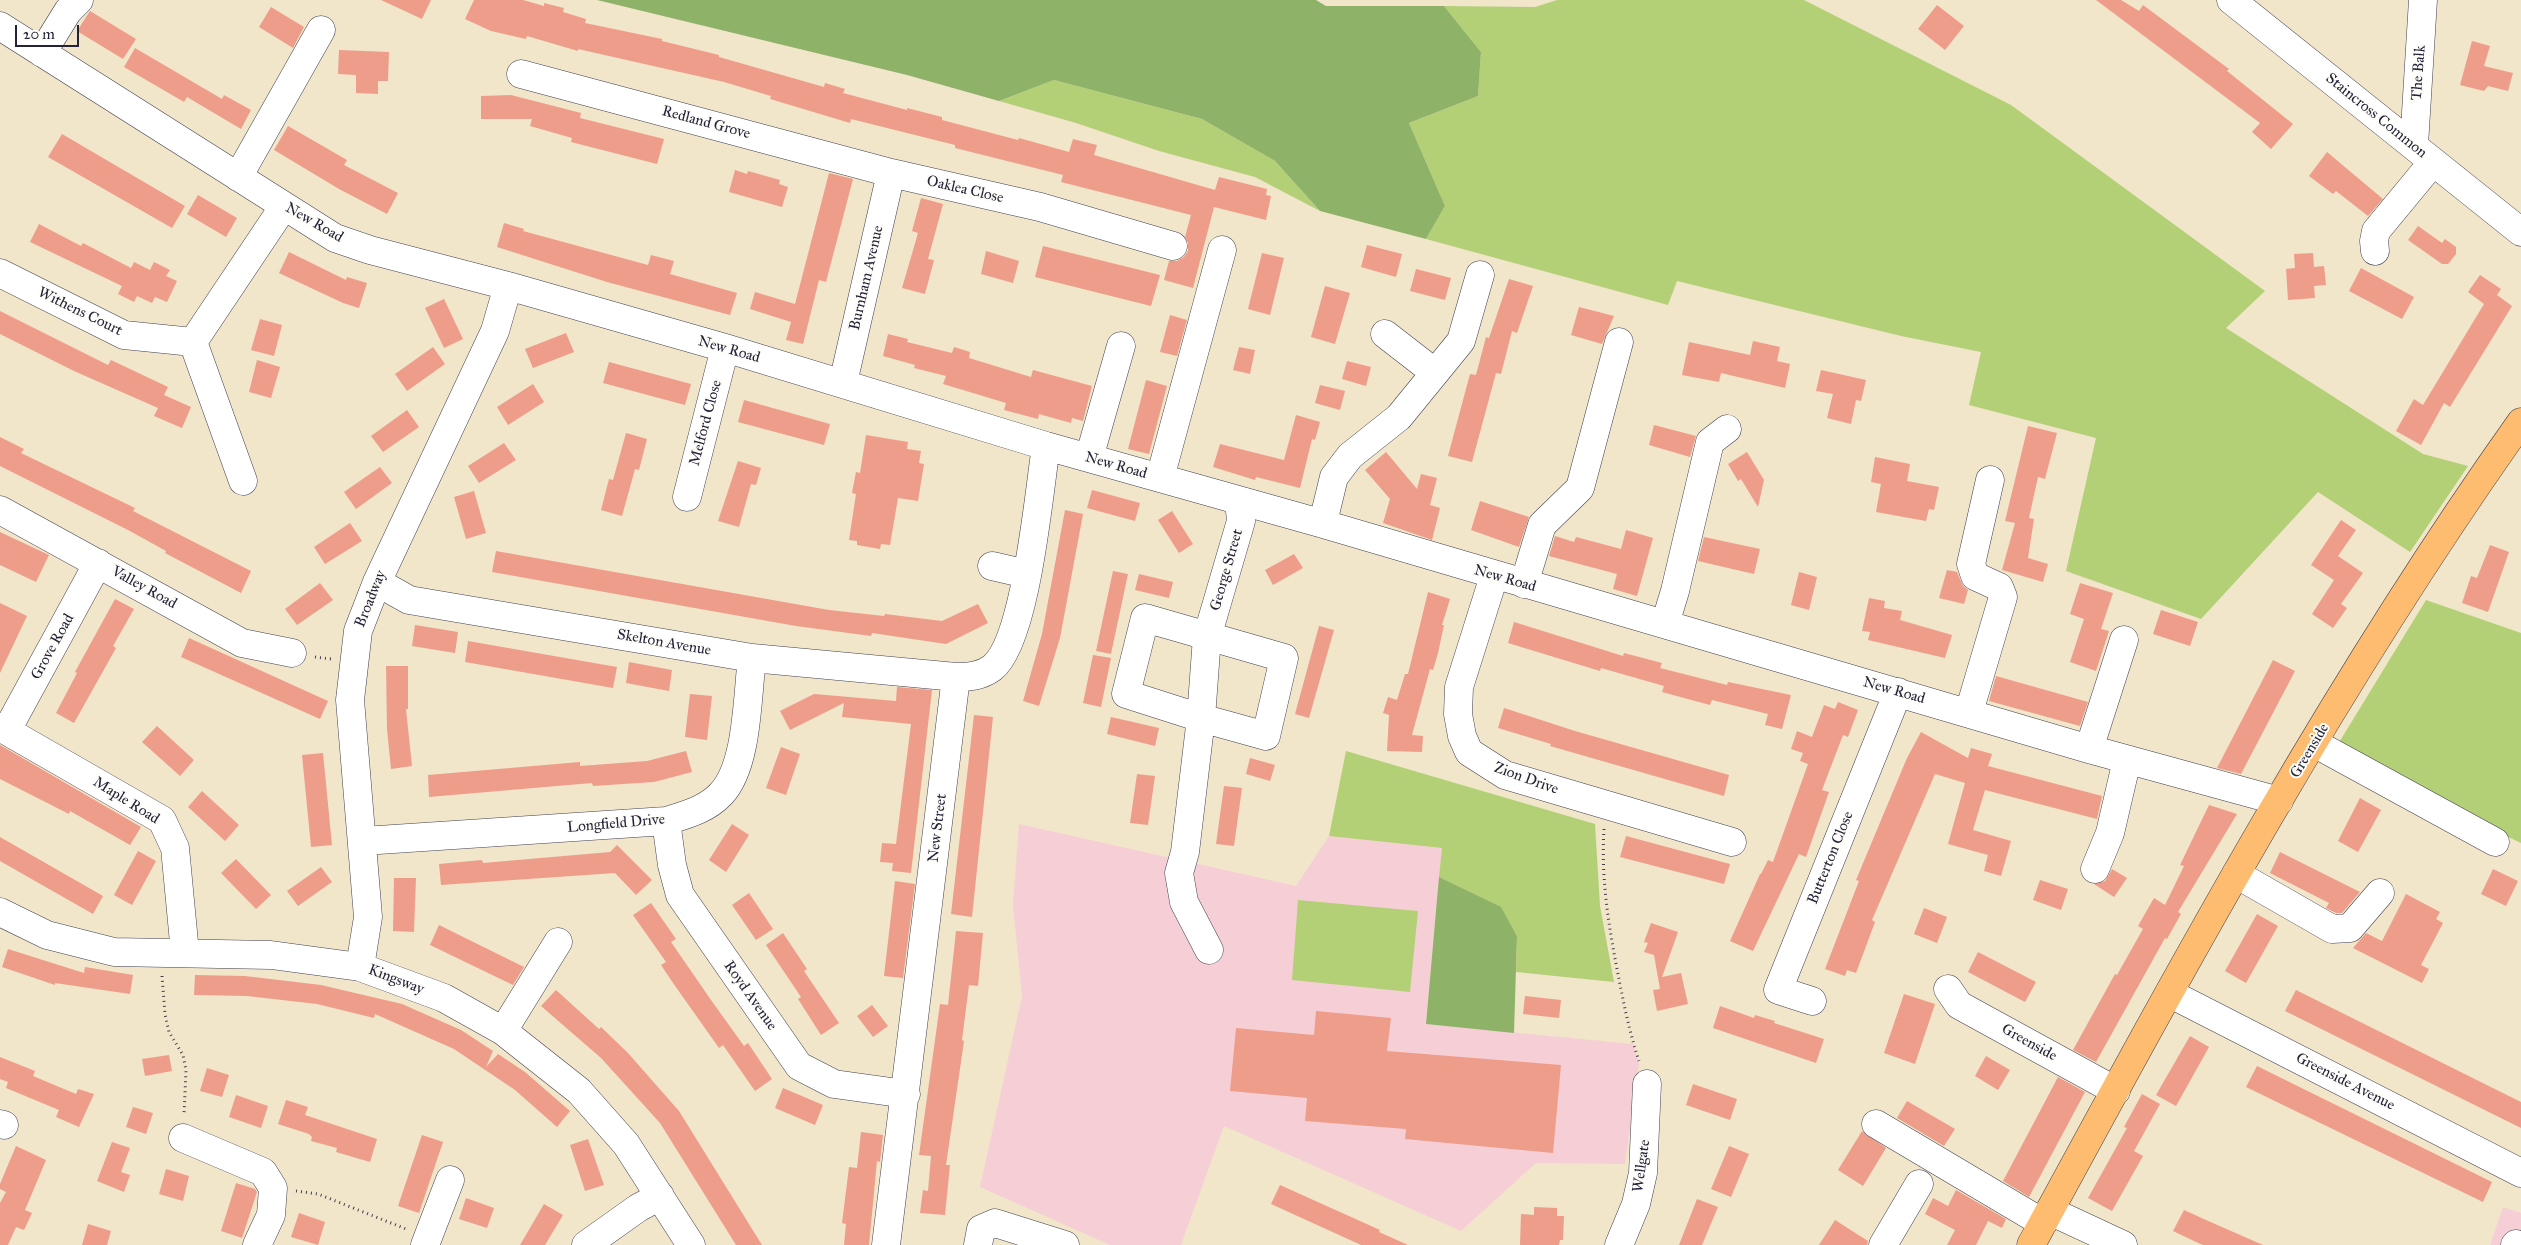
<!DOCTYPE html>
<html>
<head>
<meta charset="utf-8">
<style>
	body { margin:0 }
	#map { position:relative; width:2521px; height:1245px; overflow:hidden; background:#f1e5ca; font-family:"IM FELL Great Primer",serif }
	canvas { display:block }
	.scale { position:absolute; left:15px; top:25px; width:64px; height:22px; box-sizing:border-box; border:2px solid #22223b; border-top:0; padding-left:6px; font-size:15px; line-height:18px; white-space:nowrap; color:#22223b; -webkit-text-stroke:4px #fdfcf7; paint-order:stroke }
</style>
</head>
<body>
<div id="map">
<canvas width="2521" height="1245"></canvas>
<div class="scale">20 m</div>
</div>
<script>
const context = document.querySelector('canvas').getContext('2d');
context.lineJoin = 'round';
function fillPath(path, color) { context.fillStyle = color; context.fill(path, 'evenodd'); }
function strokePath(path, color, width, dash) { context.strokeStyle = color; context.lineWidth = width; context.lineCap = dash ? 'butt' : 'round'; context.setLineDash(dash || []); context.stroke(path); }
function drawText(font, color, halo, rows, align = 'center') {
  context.font = font + ' "IM FELL Great Primer",serif'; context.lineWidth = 4; context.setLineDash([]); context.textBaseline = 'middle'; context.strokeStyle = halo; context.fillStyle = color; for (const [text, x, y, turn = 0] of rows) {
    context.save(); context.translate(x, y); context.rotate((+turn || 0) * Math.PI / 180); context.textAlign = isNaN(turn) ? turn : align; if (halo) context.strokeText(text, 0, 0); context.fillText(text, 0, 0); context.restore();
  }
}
const built = new Path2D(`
	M1019,824L1296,886L1329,836L1442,848L1426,1024L1633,1044L1639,1064L1625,1164L1536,1163L1461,1231L1224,1126L1181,1245H1110L980,1187L1022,996L1013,905Z
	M2503,1207L2521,1213V1245H2490Z`);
const green = new Path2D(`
	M1557,0H1804L2011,105L2265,291L2226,328L2423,454L2468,466L2410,552L2318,492L2201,619L2066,571L2096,438L1969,405L1981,352L1901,336L1677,281L1668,305L1426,239L1445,206L1409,123L1478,96L1481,52L1444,6L1535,7Z
	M1054,80L1202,119L1275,161L1320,211L1255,177L1159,151L1076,123L999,101Z
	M2426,600L2521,633V843L2332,754Z
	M1346,751L1595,824L1600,906L1614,982L1516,972L1517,936L1501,908L1439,877L1442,848L1329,836Z
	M1298,900L1418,911L1410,992L1292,980Z`);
const forest = new Path2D(`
	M597,0H1316L1326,6H1444L1481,52L1478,96L1409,123L1445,206L1426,239L1320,211L1275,161L1202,119L1054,80L999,101L907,75Z
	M1439,877L1501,907L1517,936L1514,1033L1426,1024Z`);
const building = new Path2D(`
	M381,0H431L422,19Z
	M474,0H523L544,6V3L564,8L563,12L586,19L585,23L662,39V41L719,55V57L824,87L825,83L845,89L843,93L907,110V108L942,117V120L1018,140L1019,138L1069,152L1073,139L1097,145L1094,155L1215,190L1219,177L1267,189L1266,195L1271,196L1266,220L1214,207L1193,288L1164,280L1169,261H1177L1184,257L1188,251V243L1185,237L1191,215L1061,182L1063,175L955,148V145L851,119L850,123L770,99L771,96L724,82L578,49V51L527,36L526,39L491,31L465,19Z
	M2096,0H2121L2139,11L2143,5L2229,69L2227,71L2293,124L2271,149L2252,132L2260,123Z
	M1937,5L1964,26L1945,50L1918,29Z
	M271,7L304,27L293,48L259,27Z
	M90,11L136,39L123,59L77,31Z
	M2472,41L2490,46L2484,66L2513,73L2508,91L2488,86L2484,91L2460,85Z
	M135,48L222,99L224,95L251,110L241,129L187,97L184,102L124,67Z
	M339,50L389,52L388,81H378V94L356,93V75L338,74Z
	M511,95L581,113L580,118L664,139L657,164L571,142L572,138L530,126L532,119H481V96Z
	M288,126L347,160L344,165L398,193L387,214L339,189L274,150Z
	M62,134L185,206L172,228L48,157Z
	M2327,152L2383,199L2368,216L2336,191L2333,194L2309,176Z
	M735,170L747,174L748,171L780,180L779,184L788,187L782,207L729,192Z
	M829,173L853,179L826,282L819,280L803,344L786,340L791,322L750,309L755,292L795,304Z
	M198,195L237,218L226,237L187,214Z
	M921,198L943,204L928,259L934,260L925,294L902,288L918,233L912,231Z
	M504,223L524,229L523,231L648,265L651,255L674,261L670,274L737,293L730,315L607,282L497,247Z
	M39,224L81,246L83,243L131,268L134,262L150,270L154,262L170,270L166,276L177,281L167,302L155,297L152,303L137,296L134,302L118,294L122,286L30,242Z
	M2418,226L2442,243L2445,239L2456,247V254L2448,264H2442L2408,240Z
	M1367,245L1402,254L1396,277L1361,267Z
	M1043,246L1160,275L1151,306L1035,277Z
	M986,251L1019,261L1013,283L981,274Z
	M289,252L346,280L347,277L367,283L359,308L343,303L279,273Z
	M1262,253L1284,258L1270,315L1248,309Z
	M2313,253L2314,267L2324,266L2326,285L2314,286L2315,298L2288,300L2286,269L2295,268L2294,254Z
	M2361,268L2414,297L2402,319L2349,291Z
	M1416,269L1451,278L1445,300L1410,291Z
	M2480,275L2501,289L2497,295L2512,306L2450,407L2444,403L2421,445L2396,431L2414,399L2423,405L2484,304L2468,292Z
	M1509,279L1533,286L1517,333L1512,331L1501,374L1496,373L1472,462L1448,456L1470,374L1476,375L1486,337L1489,338Z
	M1325,286L1350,293L1335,344L1311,337Z
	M444,299L463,339L444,348L425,308Z
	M1579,307L1614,316L1602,344L1571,335Z
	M0,311L108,365L111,360L168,387L164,395L191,407L182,428L154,416L158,408L74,371L0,334Z
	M1170,315L1187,320L1177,356L1160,352Z
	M260,319L282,325L274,356L251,350Z
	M566,333L574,352L533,368L525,349Z
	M888,334L908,339L907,342L952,353L954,347L970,352L969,358L1031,377L1033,370L1092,386L1083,421L1072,418L1071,423L1039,414L1038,419L1004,410L1006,403L943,384L946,376L914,368L915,365L883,356Z
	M1753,341L1780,347L1777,361L1790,364L1785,388L1721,373L1719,382L1682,375L1689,342L1750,355Z
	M433,347L445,364L407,391L395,374Z
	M1239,347L1255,350L1250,374L1233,370Z
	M257,360L280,367L271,398L249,392Z
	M1347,361L1371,367L1366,386L1342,379Z
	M609,362L691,384L685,405L603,383Z
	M1821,370L1866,380L1861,401L1856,400L1851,424L1827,418L1833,394L1816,391Z
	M1146,380L1167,386L1149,454L1128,449Z
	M533,384L544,402L508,425L497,407Z
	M1320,385L1345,391L1340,410L1315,403Z
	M744,400L830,424L824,445L738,422Z
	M407,410L419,427L383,452L371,436Z
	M1296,415L1320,422L1315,440L1312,439L1300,488L1256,477L1255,480L1213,467L1220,444L1284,460Z
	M1654,425L1696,436L1690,457L1649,445Z
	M2028,426L2057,433L2045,479L2038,477L2029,518L2034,519L2028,558L2048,564L2043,582L2002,570L2015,523L2005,521Z
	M626,433L647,439L639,470L635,469L622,516L601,510L609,479L613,480Z
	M866,435L908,442L907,449L921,451L919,463L924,464L918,501L898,498L890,545L881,544L880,549L857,545V541L849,540L856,494L852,493L856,472L860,473Z
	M0,437L24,449L21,453L135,508L133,511L251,571L241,593L165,553L166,551L128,530L0,466Z
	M504,443L516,460L479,483L468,466Z
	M1386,452L1417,489L1421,474L1437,478L1430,505L1440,508L1432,540L1383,523L1390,499L1365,470Z
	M1747,452L1764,480L1758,507L1741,479L1738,481L1728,464Z
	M1875,457L1910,464L1907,481L1939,487L1934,510L1929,509L1926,521L1876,512L1881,484L1871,482Z
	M738,461L761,468L756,485L751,484L739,527L718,521Z
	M380,467L392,483L356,509L344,492Z
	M1092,490L1140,503L1135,521L1087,508Z
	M474,491L486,533L466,539L454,497Z
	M1480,501L1529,517L1519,547L1471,530Z
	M1065,510L1083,514L1060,638L1039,706L1023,701L1042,634Z
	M1172,511L1193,544L1179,553L1158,520Z
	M2341,520L2356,530L2338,556L2363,573L2341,604L2347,608L2333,628L2312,614L2334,580L2311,565Z
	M350,523L362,541L325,564L314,547Z
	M1626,530L1653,538L1637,596L1613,589L1617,574L1549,556L1555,536L1574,542L1576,537L1621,549Z
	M0,532L49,555L36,582L0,565Z
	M1704,537L1760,549L1754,574L1698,561Z
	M2490,545L2509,552L2488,612L2462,603L2471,576L2477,578Z
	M496,551L829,610L884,616L885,614L942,621L978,604L988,623L946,644L872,633L871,636L796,626L492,572Z
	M1294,554L1303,568L1273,585L1265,570Z
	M1947,570L1957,572L1963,586L1968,590L1964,604L1939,598Z
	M1113,571L1128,574L1111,654L1096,651Z
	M1799,572L1817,577L1809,610L1791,605Z
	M1139,574L1173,582L1169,598L1135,590Z
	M320,583L333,600L297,625L285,609Z
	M2080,583L2113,593L2101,629L2109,631L2096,671L2070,662L2084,619L2070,614Z
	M1428,592L1450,599L1442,625H1444L1438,653L1433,670L1430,669L1412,735L1423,736L1422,752L1387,751L1389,715L1383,713L1388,697L1397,700L1405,674H1408Z
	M1869,598L1885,601L1884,608L1902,611L1900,620L1952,635L1945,658L1868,640L1870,632L1862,631Z
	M115,599L134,609L113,646L116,648L74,723L56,713L77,673L75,672Z
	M0,603L27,616L0,673Z
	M2161,610L2198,622L2190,646L2153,634Z
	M1514,622L1623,656L1624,653L1662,663L1660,668L1727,685L1728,682L1791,695L1782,729L1765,725L1768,714L1712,700L1710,705L1662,692L1664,686L1601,668L1600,671L1508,643Z
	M415,625L458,632L455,653L412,646Z
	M1319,626L1334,630L1309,718L1295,714Z
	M189,638L328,701L320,719L181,657Z
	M468,641L617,667L613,688L465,662Z
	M1093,655L1111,658L1101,707L1083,703Z
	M2273,660L2295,671L2241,774L2217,768Z
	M629,662L672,670L669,691L626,683Z
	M386,666H408V709H406L412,766L391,769L387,729Z
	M1996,676L2088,702L2080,726L1989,701Z
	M897,687L932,690L911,873L892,871L893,863L880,862L882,843L896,844L911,724L842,717L844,703L790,730L780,711L814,694L896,701Z
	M690,694L712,696L707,740L685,737Z
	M1838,702L1858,710L1848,737L1843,735L1822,790L1829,792L1806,857L1799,854L1753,951L1730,941L1760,874H1761L1768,860L1773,862L1808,764L1800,761L1803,753L1791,749L1797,731L1812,737L1824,705L1835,709Z
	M1504,708L1575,731L1729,775L1724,796L1550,746L1551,744L1498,728Z
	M974,715L993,717L972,917L951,914Z
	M1111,717L1159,728L1155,746L1107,734Z
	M157,726L194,760L180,776L142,742Z
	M1921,732L1968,758L1971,748L1992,754L1988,766L2102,796L2097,819L1985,790L1973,830L2011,841L2001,876L1984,871L1988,855L1948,844L1965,783L1935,774L1872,920L1875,922L1856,973L1847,970L1845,976L1825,969L1859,881L1856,880L1907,758Z
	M0,745L141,827L130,845L70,811L69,814L0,779Z
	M781,747L800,754L786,795L766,788Z
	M686,751L692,772L654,782L593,786L592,783L429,797L428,775L580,762V766L647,761Z
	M323,753L332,845L311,847L302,755Z
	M1250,758L1275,765L1270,781L1246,774Z
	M1137,774L1155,776L1148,825L1130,823Z
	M1224,786L1242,788L1234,846L1216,844Z
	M202,791L239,825L225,841L188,807Z
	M2360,798L2381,810L2358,852L2338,841Z
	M2209,805L2237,814L2178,912L2181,914L2167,939L2165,938L2096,1062L2073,1050L2115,974L2117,975L2143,929L2138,926L2154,898L2165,905L2184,866L2180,865Z
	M732,824L749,835L726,872L709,860Z
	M1626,836L1730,864L1724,884L1620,857Z
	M0,837L103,896L93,914L0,861Z
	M617,845L652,880L636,895L615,873L441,885L439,864L482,860L483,863L610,852Z
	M138,851L156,861L132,905L114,895Z
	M2280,852L2360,892L2342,913H2336L2326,908L2329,903L2270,873Z
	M236,859L271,895L256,909L221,873Z
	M321,867L332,882L298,906L287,891Z
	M2112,869L2127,878L2114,897L2094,884L2105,881Z
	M2493,869L2518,881L2506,906L2481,894Z
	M394,878H416L414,932L393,931Z
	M2040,880L2068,889L2061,910L2033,900Z
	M895,881L915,884L903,978L884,976Z
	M749,893L773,929L756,940L732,905Z
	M2406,894L2440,912L2436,919L2443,923L2421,965L2429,969L2422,983L2353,948L2366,933L2382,941Z
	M651,903L676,939L671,942L711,1000L744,1046L748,1043L772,1079L755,1091L723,1045L719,1048L673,983L661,965L666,962L633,915Z
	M1924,908L1947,917L1937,943L1914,934Z
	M2257,914L2278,926L2246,983L2225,971Z
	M1651,923L1678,932L1662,977L1681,973L1688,1004L1657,1011L1653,990L1660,989L1654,955L1644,952L1648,943L1644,942Z
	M439,925L524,967L513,985L430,945Z
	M956,931L983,933L978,986L969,985L962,1040L964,1041L946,1165H950L945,1215L920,1213L923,1190L928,1191L931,1156L919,1155L940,1004L948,1005Z
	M783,933L807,969L804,971L839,1023L821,1035L798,999L801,997L766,945Z
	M8,949L84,973L85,967L133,975L130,994L55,983V985L2,967Z
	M1978,952L2036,982L2025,1002L1968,972Z
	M195,975L245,976L321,985L402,1004L461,1030L493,1051L486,1067L498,1054L525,1072L570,1111L557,1127L515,1090L454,1049L375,1014L374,1018L317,1004L247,996L194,995Z
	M556,990L599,1029L601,1027L628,1053L679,1111L762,1245H736L660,1123L601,1058L541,1006Z
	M2296,990L2521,1102V1128L2285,1011Z
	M1904,994L1935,1004L1915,1064L1884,1053Z
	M1525,996L1561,1000L1559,1018L1523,1014Z
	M872,1005L888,1026L873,1037L857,1016Z
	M1720,1006L1754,1018L1755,1015L1775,1021L1774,1023L1824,1039L1816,1063L1713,1028Z
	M1316,1011L1391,1018L1387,1051L1561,1065L1553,1153L1405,1139L1406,1129L1305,1121L1307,1098L1230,1091L1236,1028L1314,1035Z
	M2190,1036L2209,1047L2176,1106L2156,1095Z
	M169,1055L172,1071L145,1076L142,1059Z
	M1986,1056L2010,1070L1998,1090L1975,1076Z
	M0,1057L35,1071L33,1076L76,1094L78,1089L94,1094L79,1127L56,1117L59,1110L6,1088L8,1082L0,1079Z
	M2257,1066L2492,1182L2483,1202L2246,1087Z
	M207,1068L229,1075L222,1097L200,1091Z
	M2058,1077L2085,1092L2029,1197L2003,1181Z
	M1693,1084L1737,1099L1730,1120L1686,1105Z
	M783,1088L823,1105L815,1125L775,1108Z
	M2142,1094L2160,1104L2134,1151L2143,1156L2112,1211L2088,1198L2127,1128L2124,1127Z
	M236,1095L268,1106L261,1128L229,1117Z
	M286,1100L308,1107L305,1115L377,1139L370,1162L336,1152L337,1148L311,1141L312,1137L309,1134L278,1124Z
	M1907,1101L1955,1129L1944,1146L1897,1118Z
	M133,1107L153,1113L146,1134L126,1127Z
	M1862,1131L1886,1148L1863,1186L1838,1170Z
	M861,1132L883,1135L880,1162L877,1161L869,1245H844L846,1224L842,1223L849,1167L857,1168Z
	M422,1135L443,1142L419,1213L398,1206Z
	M588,1139L604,1185L585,1191L570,1145Z
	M112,1142L130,1148L121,1172L130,1175L124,1192L97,1181Z
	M16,1146L46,1160L25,1210L32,1213L24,1230L16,1227L8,1245H0V1203L6,1192L0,1189V1184Z
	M1729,1146L1749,1154L1731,1197L1711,1189Z
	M166,1169L189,1176L183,1201L159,1194Z
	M236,1183L255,1189L257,1192L242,1238L221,1231Z
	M1280,1185L1380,1230L1379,1232L1408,1245H1361L1271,1204Z
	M1956,1190L2006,1219L2002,1228L1988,1221L1976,1245H1947L1955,1230L1925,1214L1933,1198L1948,1206Z
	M466,1198L494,1208L487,1228L459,1219Z
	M1697,1199L1718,1207L1702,1245H1679Z
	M544,1204L563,1215L545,1245H520Z
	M1534,1207L1557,1208V1216H1564L1563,1240H1560L1559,1245H1520L1521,1214L1534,1215Z
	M2184,1210L2206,1220L2263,1245H2203L2196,1242L2173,1231Z
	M299,1213L325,1222L318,1245L291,1237Z
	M1835,1220L1868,1241L1867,1245H1819Z
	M88,1224L111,1231L107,1245H82Z`);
const path = new Path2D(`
	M315,657L331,659
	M1604,829C1601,877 1608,922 1617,969C1623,1000 1629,1031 1639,1061
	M162,976L165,1014L169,1032L183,1055L186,1070L184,1115
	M296,1191L318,1194L406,1229`);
const minor = new Path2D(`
	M2231,0L2521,232
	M0,26L335,238L370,250L508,286L725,348L1046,446L1320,523L2089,749L2279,801
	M42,53L68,11L79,0
	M521,74L891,173L1040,207L1173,246
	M2414,145L2423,0
	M238,177L321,30
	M2375,251L2374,241L2376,231L2433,162
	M0,273L124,335L193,342L284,206
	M1385,334L1434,372
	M193,342L243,481
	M843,383L891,173
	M1089,458L1121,346
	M1160,478L1222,250
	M687,497L725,348
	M0,510L242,643L292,653
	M1320,523L1325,514L1334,477L1350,456L1399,417L1461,341L1480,275
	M992,566L1027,574
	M1494,576L1459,687L1458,714L1462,736L1469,752L1505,775L1732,842
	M377,582L409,600L752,658L956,677
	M1524,584L1542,525L1580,488L1619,342
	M1145,618L1284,658L1266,736L1201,718L1126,694Z
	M1665,624L1675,591L1710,442L1727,429
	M1969,712L2003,597L1999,587L1975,576L1971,564L1990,480
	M0,727L162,820L175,848L185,953
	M7,730L98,563
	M2314,743L2495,842
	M2089,749L2124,640
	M666,821L672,865L680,895L799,1066L834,1084L906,1094
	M363,841L666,821C685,815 706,810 721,794C748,766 747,697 752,658
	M2095,869L2110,833L2127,760
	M2236,874L2332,929L2350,928L2380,893
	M0,912L47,935L114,952L271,955L360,967L444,998L503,1031L579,1091L626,1144L691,1245
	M1209,950L1184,902L1179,873L1185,852L1201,718L1207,637L1241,521L1239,501
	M360,967L368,917L350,700L358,631L377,582L495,331L508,286
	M1948,989L1959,1005L2116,1091
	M2169,993L2521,1173
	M1812,1001L1778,990L1898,692
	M503,1031L558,942
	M0,1124L4,1125
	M1876,1124L2043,1223
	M183,1138L263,1172L273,1188L271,1215L257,1245
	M2050,1211L2123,1245
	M425,1245L450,1180
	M586,1245L638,1208L660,1196
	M886,1245L956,677C970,677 981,676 992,668C1026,642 1039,492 1046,446
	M978,1245L981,1229L995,1223L1065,1245
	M1619,1245L1636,1204L1643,1173L1647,1084
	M1883,1245L1919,1184
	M2515,1245L2516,1244`);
const major = new Path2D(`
	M2031,1245C2183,965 2336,682 2521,422`);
const streetNames = [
	["The Balk",2419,73,-86],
	["Staincross Common",2376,116,39],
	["Redland Grove",706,123,15],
	["Oaklea Close",965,190,13],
	["New Road",314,223,30],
	["Burnham Avenue",867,278,-77],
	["Withens Court",80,312,26],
	["New Road",729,350,16],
	["Melford Close",706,423,-75],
	["New Road",1116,466,16],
	["George Street",1227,570,-74],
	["New Road",1505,579,16],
	["Valley Road",144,588,29],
	["Broadway",371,599,-68],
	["Skelton Avenue",664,643,10],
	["Grove Road",53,647,-61],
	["New Road",1894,691,16],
	["Greenside",2310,751,-59],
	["Zion Drive",1526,779,20],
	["Maple Road",126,801,32],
	["Longfield Drive",616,824,-5],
	["New Street",938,828,-83],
	["Butterton Close",1831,858,-68],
	["Kingsway",396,980,21],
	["Royd Avenue",750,996,55],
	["Greenside",2029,1043,29],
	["Greenside Avenue",2345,1082,27],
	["Wellgate",1642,1166,-82]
];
fillPath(built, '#f6cfd6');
fillPath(green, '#b3d077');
fillPath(forest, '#8eb268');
fillPath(building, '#ee9d8a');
strokePath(minor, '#413f50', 29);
strokePath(major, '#413f50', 29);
strokePath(path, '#413f50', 3, [1, 4]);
strokePath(minor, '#fff', 28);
strokePath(major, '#fdbc6f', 28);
drawText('15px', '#22223b', '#fdfcf7', streetNames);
</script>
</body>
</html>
